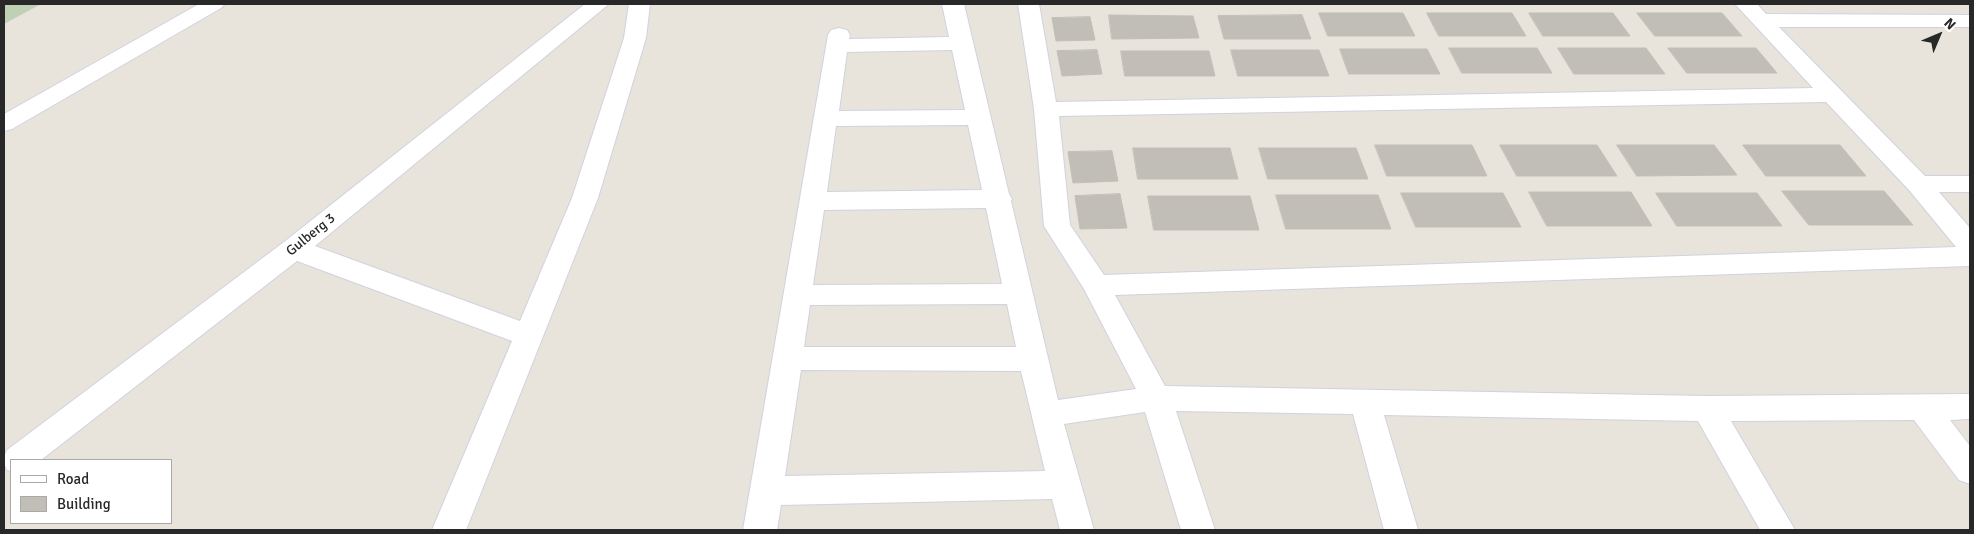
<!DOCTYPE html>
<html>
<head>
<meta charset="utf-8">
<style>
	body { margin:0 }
	#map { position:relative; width:1974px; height:534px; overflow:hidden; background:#e8e4db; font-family:Signika,sans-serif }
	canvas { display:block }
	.frame { position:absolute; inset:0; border:5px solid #282828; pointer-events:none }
	.legend { position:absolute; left:10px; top:459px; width:162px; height:65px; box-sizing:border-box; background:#fff; border:1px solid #a9a9a9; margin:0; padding:6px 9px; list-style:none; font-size:15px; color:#282828 }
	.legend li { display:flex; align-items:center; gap:10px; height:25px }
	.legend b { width:25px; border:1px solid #a9a9a9 }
	.north { position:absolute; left:1914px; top:10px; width:50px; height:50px; -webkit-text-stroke:4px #fff; paint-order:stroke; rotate:45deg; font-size:14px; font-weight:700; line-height:20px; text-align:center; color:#282828 }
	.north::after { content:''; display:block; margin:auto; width:18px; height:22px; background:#282828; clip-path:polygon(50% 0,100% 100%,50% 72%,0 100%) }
</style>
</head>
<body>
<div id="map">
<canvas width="1974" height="534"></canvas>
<div class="frame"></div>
<ul class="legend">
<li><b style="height:6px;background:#fff"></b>Road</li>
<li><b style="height:14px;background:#c1bdb7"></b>Building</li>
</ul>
<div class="north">N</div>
</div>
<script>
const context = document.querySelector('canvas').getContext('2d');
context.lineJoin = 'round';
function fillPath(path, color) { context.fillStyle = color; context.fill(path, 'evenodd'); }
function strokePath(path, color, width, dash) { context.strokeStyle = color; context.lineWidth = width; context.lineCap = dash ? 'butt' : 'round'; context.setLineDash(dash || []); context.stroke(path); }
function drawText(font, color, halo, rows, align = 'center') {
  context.font = font + ' Signika,sans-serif'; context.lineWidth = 4; context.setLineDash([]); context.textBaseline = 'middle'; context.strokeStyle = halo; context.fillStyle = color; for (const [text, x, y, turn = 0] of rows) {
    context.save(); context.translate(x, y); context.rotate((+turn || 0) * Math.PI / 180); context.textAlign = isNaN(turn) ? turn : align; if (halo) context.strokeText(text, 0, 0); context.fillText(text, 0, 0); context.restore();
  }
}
const cemetery = new Path2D(`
	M4,4H41L4,24Z`);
const building = new Path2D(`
	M1319,13H1403L1415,36H1328Z
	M1427,13H1512L1526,36H1439Z
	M1529,13H1613L1630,36H1543Z
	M1637,13H1722L1742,36H1655Z
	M1109,15L1193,16L1199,38L1112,39Z
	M1302,15L1311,39H1224L1218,16Z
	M1090,17L1095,40L1056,41L1052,18Z
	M1449,48H1537L1552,73H1462Z
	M1558,48H1646L1665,74H1574Z
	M1668,48H1756L1777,73H1687Z
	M1340,49H1427L1440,74H1349Z
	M1097,50L1102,74L1062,76L1057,51Z
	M1231,50H1319L1329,76H1238Z
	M1121,51H1209L1215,76H1125Z
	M1375,145H1472L1487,176H1387Z
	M1500,145H1597L1617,176H1517Z
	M1617,145H1714L1737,175L1637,176Z
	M1743,145H1840L1866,176H1766Z
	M1133,148H1230L1238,179H1138Z
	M1259,148H1356L1368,179H1268Z
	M1112,151L1118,181L1073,183L1068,152Z
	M1782,191H1884L1913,225H1809Z
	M1529,192H1631L1652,226H1547Z
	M1401,193H1503L1521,227H1416Z
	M1656,193H1757L1782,226H1677Z
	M1120,194L1127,228L1080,229L1075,196Z
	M1276,195H1378L1391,229H1286Z
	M1148,196H1250L1259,230H1154Z`);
const minor = new Path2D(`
	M199,4H225L221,8L12,129L4,131V114Z
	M585,4H609L315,246L520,321L572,198L624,38L629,4H650L646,38L598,198L466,530H432L512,341L297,261L41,460H11V471L7,470C3,462 3,458 7,450L284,242Z
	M942,4H964L1009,194L1012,199L1011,201L1058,400L1136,389L1084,289L1044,226L1034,109L1018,4H1039L1056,102L1813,88L1735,4H1757L1766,14L1970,15V27H1779L1925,176H1970V192H1939L1970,228V266L1115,295L1165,386L1707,396L1970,394V419L1950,420L1970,446V484L1959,480L1914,420L1731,421L1795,530H1760L1698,421L1384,415L1418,530H1384L1353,414L1176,411L1215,530H1181L1145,412L1064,424L1094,530H1060L1052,499L781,505L777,530H743L828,35L831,30L839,28L847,30L850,35L849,39L949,37ZM952,50L965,110L839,111L847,52ZM1826,102L1909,190L1956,247L1104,275L1070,225L1059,116ZM968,125L982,190L827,192L836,126ZM986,208L1002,284L813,285L824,210ZM1007,304L1016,347H804L810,305ZM801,370L1021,371L1045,471L785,476Z`);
const streetNames = [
	["Gulberg 3",311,235,-39]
];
fillPath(cemetery, '#bfd0b4');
fillPath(building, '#c1bdb7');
strokePath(building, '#c3bfb5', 1);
strokePath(minor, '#d0d2df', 2);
fillPath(minor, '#fff');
drawText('14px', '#282828', '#fff', streetNames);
</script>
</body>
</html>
